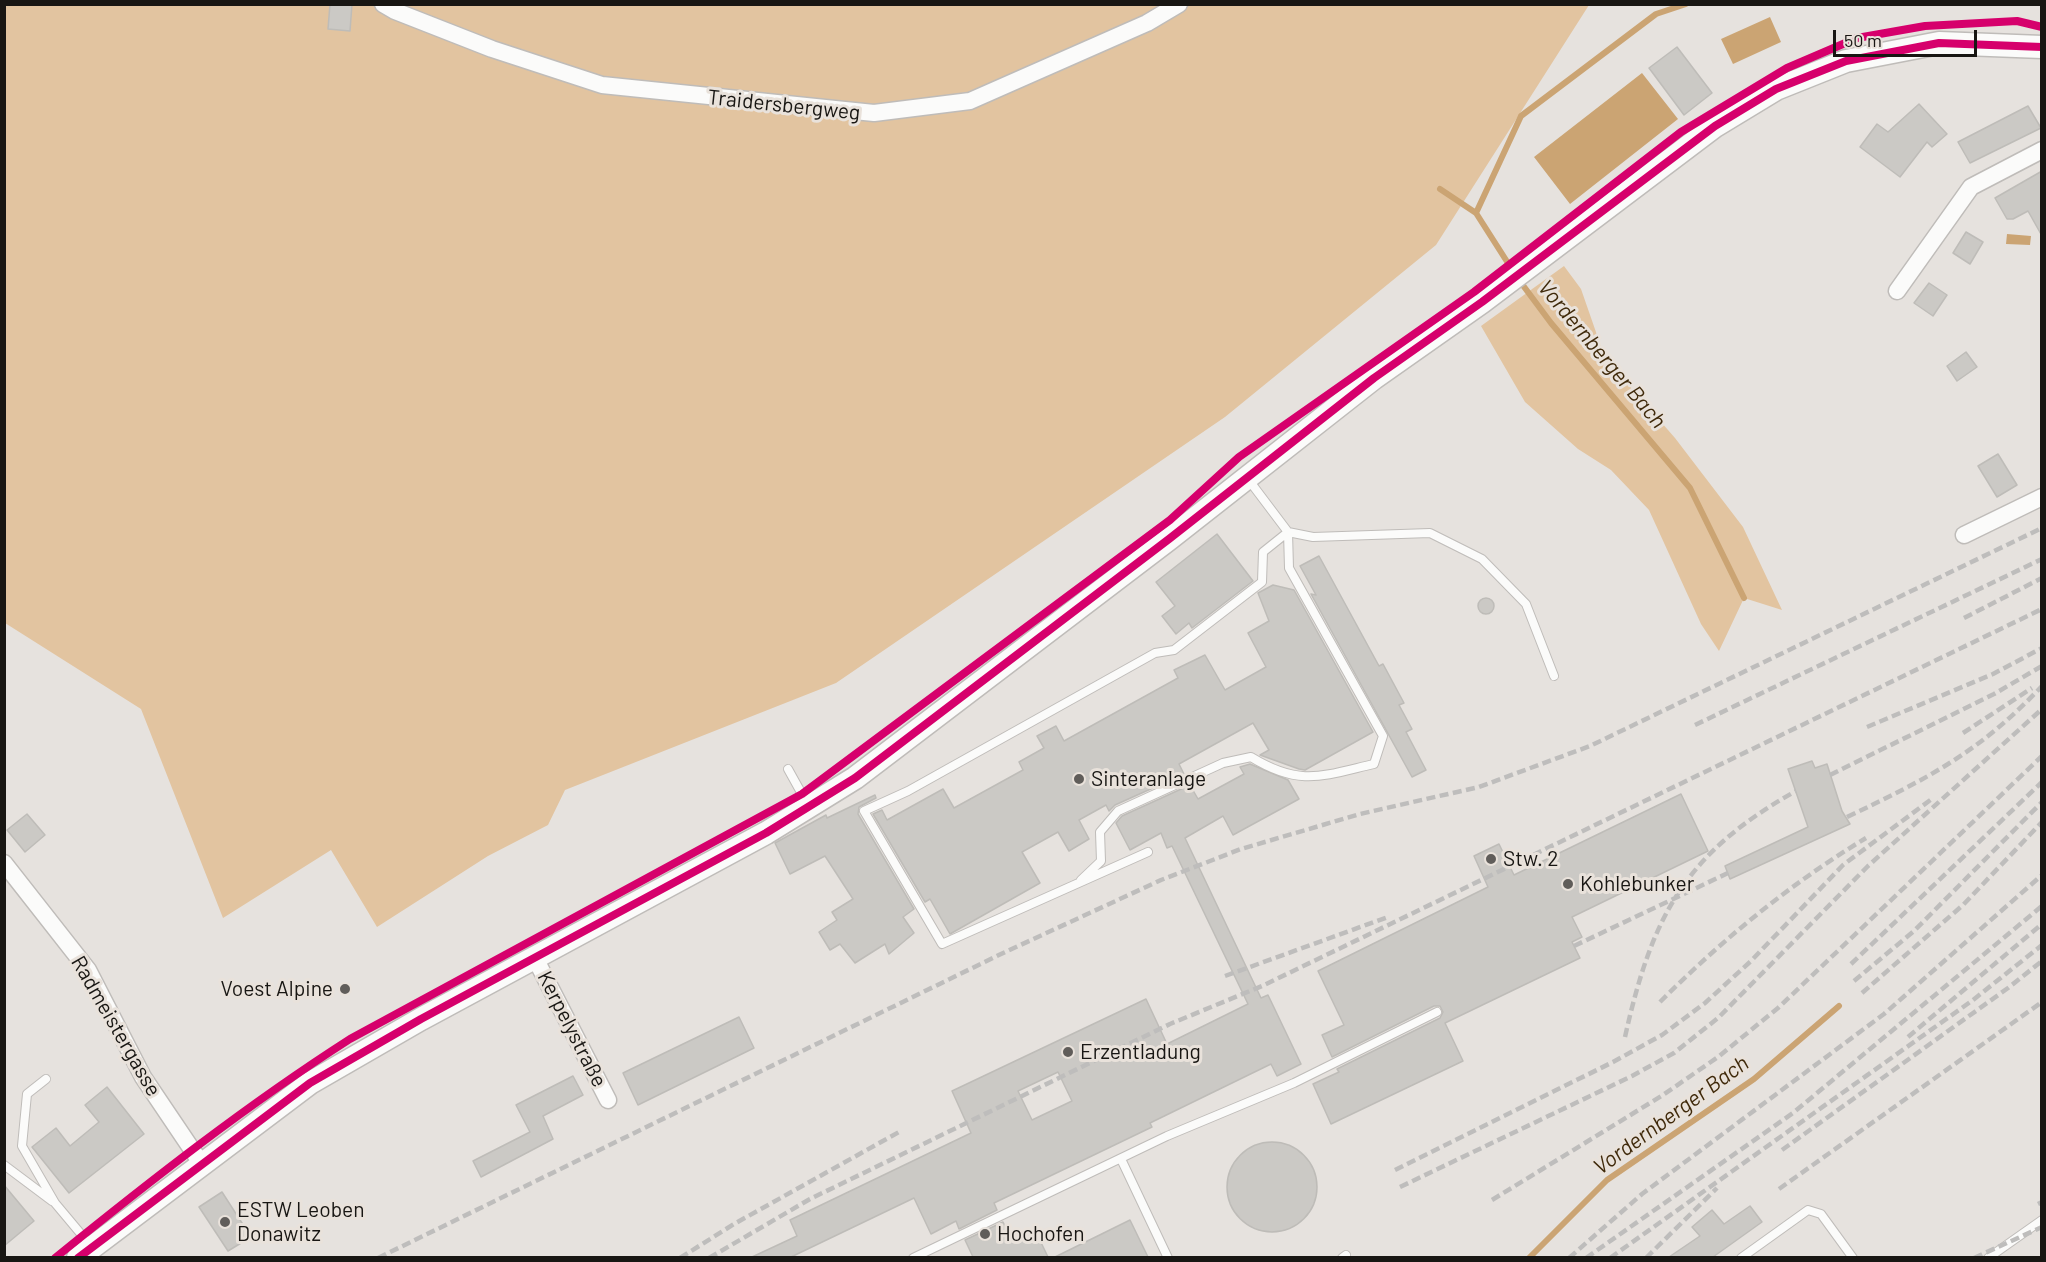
<!DOCTYPE html>
<html>
<head>
<meta charset="utf-8">
<style>
	body { margin:0 }
	#map { position:relative; width:2046px; height:1262px; overflow:hidden; background:#e6e2de; font-family:Barlow,sans-serif }
	canvas { display:block }
	.frame { position:absolute; inset:0; border:6px solid #181613; pointer-events:none }
	.scale { position:absolute; left:1833px; top:30px; width:144px; height:27px; box-sizing:border-box; border:3px solid #181613; border-top:0; padding-left:8px; font-size:18px; line-height:21px; white-space:nowrap; color:#181613; -webkit-text-stroke:4px #e9e2db; paint-order:stroke }
</style>
</head>
<body>
<div id="map">
<canvas width="2046" height="1262"></canvas>
<div class="frame"></div>
<div class="scale">50 m</div>
</div>
<script>
const context = document.querySelector('canvas').getContext('2d');
context.lineJoin = 'round';
function fillPath(path, color) { context.fillStyle = color; context.fill(path, 'evenodd'); }
function strokePath(path, color, width, dash) { context.strokeStyle = color; context.lineWidth = width; context.lineCap = dash ? 'butt' : 'round'; context.setLineDash(dash || []); context.stroke(path); }
function drawText(font, color, halo, rows, align = 'center') {
  context.font = font + ' Barlow,sans-serif'; context.lineWidth = 6; context.setLineDash([]); context.textBaseline = 'middle'; context.strokeStyle = halo; context.fillStyle = color; for (const [text, x, y, turn = 0] of rows) {
    context.save(); context.translate(x, y); context.rotate((+turn || 0) * Math.PI / 180); context.textAlign = isNaN(turn) ? turn : align; if (halo) context.strokeText(text, 0, 0); context.fillText(text, 0, 0); context.restore();
  }
}
const green = new Path2D(`
	M4,5H1589L1436,245L1225,417L836,683L565,790L548,825L488,856L377,927L331,850L223,918L141,709L5,623Z
	M1564,266L1581,289L1605,358L1675,438L1743,527L1782,610L1744,598L1719,651L1701,624L1649,510L1611,470L1578,449L1525,402L1481,326Z`);
const water = new Path2D(`
	M1770,17L1781,42L1733,64L1721,39Z
	M1642,73L1678,119L1570,204L1534,157Z
	M2007,234L2031,236L2030,245L2006,244Z`);
const stream = new Path2D(`
	M1440,189L1476,213
	M1513,271L1476,213L1521,116L1656,14L1686,4
	M1519,280L1551,323L1690,488L1744,598
	M1529,1258L1607,1180L1754,1079L1839,1006`);
const building = new Path2D(`
	M330,4H352L350,31L328,29Z
	M1677,47L1712,93L1684,115L1649,68Z
	M1919,104L1947,134L1932,147L1927,142L1900,177L1860,147L1877,124L1888,132Z
	M2028,106L2041,128L1970,163L1958,142Z
	M2042,171V236L2028,211L2013,219H2007L1995,198Z
	M1966,232L1983,242L1970,264L1953,253Z
	M1929,283L1947,295L1933,316L1914,303Z
	M1966,352L1977,367L1957,381L1947,366Z
	M1998,454L2017,485L1997,497L1978,466Z
	M1217,534L1253,581L1192,628L1189,623L1176,634L1162,616L1175,606L1156,582Z
	M1319,556L1379,666L1383,664L1404,703L1399,705L1412,729L1406,732L1426,770L1412,777L1311,594L1316,595L1300,566Z
	M1273,585L1294,590L1373,732L1305,770L1299,769L1260,755L1269,750L1253,723L1179,764L1184,774L1115,805L1109,811L1106,805L1079,820L1089,839L1069,851L1058,832L1022,852L1040,883L950,934L930,899L925,902L873,814L882,810L887,820L943,789L954,808L1023,770L1019,762L1044,748L1037,736L1056,726L1064,741L1178,678L1174,670L1205,655L1225,690L1266,667L1248,633L1269,621L1258,593Z
	M1478 606a8 8 0 1 1 16 0a8 8 0 1 1-16 0Z
	M1812,761L1815,768L1827,764L1842,811L1850,824L1730,879L1725,866L1808,827L1788,769Z
	M1250,764L1288,780L1299,799L1233,835L1223,816L1185,838L1261,998L1268,995L1301,1064L1277,1076L1271,1064L1150,1123L1152,1127L994,1203L997,1210L959,1229L956,1221L931,1234L914,1198L791,1257H752L797,1236L790,1220L971,1133L952,1091L1146,999L1167,1044L1248,1004L1172,846L1167,848L1161,833L1130,850L1116,823L1122,816L1190,785L1198,799L1244,774L1240,767ZM1058,1072L1072,1101L1032,1120L1018,1091Z
	M1681,794L1708,851L1572,917L1582,937L1572,942L1580,958L1445,1023L1463,1061L1331,1124L1313,1084L1339,1072L1337,1069L1440,1018L1443,1012L1440,1006H1434L1332,1057L1322,1035L1344,1025L1318,971L1488,887L1474,856L1499,844L1514,875Z
	M875,795L876,798L859,807L858,814L914,909L903,917L914,933L889,954L885,944L855,963L840,944L830,950L819,932L837,920L832,912L853,899L825,856L790,874L775,843L826,815L827,818Z
	M27,814L45,835L25,852L7,830Z
	M739,1017L754,1048L638,1105L623,1073Z
	M573,1076L583,1095L543,1116L553,1139L481,1177L473,1161L530,1132L516,1105Z
	M107,1087L144,1134L69,1193L32,1147L56,1128L70,1146L99,1122L85,1105Z
	M1227 1187a45 45 0 1 1 90 0a45 45 0 1 1-90 0Z
	M4,1185L34,1221L4,1246Z
	M222,1192L251,1237L228,1251L199,1207Z
	M1750,1206L1762,1222L1713,1257H1669L1700,1236L1692,1227L1712,1210L1724,1224Z
	M1130,1220L1148,1257H1055Z
	M1003,1222L1011,1239L1034,1228L1048,1257H973L965,1240Z`);
const service = new Path2D(`
	M1248,479L1288,532L1313,537L1430,533L1482,559L1526,604L1554,676
	M788,769L808,805
	M1081,880L1101,861L1100,832L1118,811L1223,763L1251,757C1300,787 1322,776 1374,764L1383,736L1289,568L1288,532L1263,552L1262,582L1174,650L1155,653L908,791L864,811L942,944L1148,852
	M46,1079L27,1094L22,1146L55,1203L91,1246
	M1121,1159L1168,1258
	M4,1165L52,1201
	M913,1258L1167,1136L1294,1083L1437,1012
	M1342,1258L1346,1255
	M1741,1258L1808,1210L1821,1214L1853,1258
	M1988,1258L2042,1220`);
const minor = new Path2D(`
	M383,4L395,11L492,49L602,85L874,113L970,101L1147,23L1179,4
	M1897,291L1971,187L2042,150
	M1964,535L2042,497
	M4,863L88,970L143,1077L201,1163
	M535,958L608,1100`);
const secondary = new Path2D(`
	M78,1258L310,1083L421,1019L766,833L855,778L1169,539L1374,378L1482,302L1715,126L1776,89L1846,61L1939,43L2042,47`);
const rail = new Path2D(`
	M1964,618L2042,578
	M1695,725L2042,559
	M1867,727L1993,674L2042,648
	M1963,733L2032,688
	M1830,775L1994,694L2042,666
	M1847,817C1927,779 1980,752 2042,686
	M1574,946L1728,873
	M1851,964L2042,782
	M1225,976L1388,917
	M1854,981L1914,931L2042,802
	M1862,993L1963,905L2042,822
	M1660,1002C1723,939 1790,884 1866,838
	M1625,1037C1652,916 1685,853 1796,791
	M1908,1037L2042,924
	M1782,1150L2008,988L2042,961
	M1395,1170L1613,1062L1662,1035L1705,1003L1751,961L1843,865L1933,798
	M1400,1187L1632,1076L1674,1053L1718,1018L1868,866L2042,709
	M1779,1189L2042,1002
	M1492,1200L1663,1095L1718,1057L1778,1008L2042,756
	M2038,1204L2042,1202
	M378,1258L1001,954L1161,880L1241,849L1360,814L1479,787L1590,746L2042,528
	M680,1258L734,1224L899,1132
	M709,1258L810,1199L1170,1024L1262,986L2042,609
	M1569,1258L1642,1194L1884,1014L2042,875
	M1586,1258L1793,1113L2042,906
	M1610,1258L1973,1000L2042,945
	M1646,1258L1717,1188
	M1974,1258L2042,1227`);
const cycleway = new Path2D(`
	M55,1258C150,1181 247,1105 350,1039L802,794L1170,520L1239,457L1474,292L1681,132L1787,68L1857,38L1925,26L2017,21L2042,27
	M78,1258L310,1083L421,1019L766,833L855,778L1169,539L1374,378L1482,302L1715,126L1776,89L1846,61L1939,43L2042,47`);
const markers = [
	[1079,779,6,"#605d5a"],
	[1491,859,6,"#605d5a"],
	[1568,884,6,"#605d5a"],
	[345,989,6,"#605d5a"],
	[1068,1052,6,"#605d5a"],
	[225,1222,6,"#605d5a"],
	[985,1234,6,"#605d5a"]
];
const streetNames = [
	["Traidersbergweg",784,105,6],
	["Radmeistergasse",116,1026,60],
	["Kerpelystraße",572,1029,63]
];
const poiNames = [
	["Sinteranlage",1091,779],
	["Stw. 2",1503,859],
	["Kohlebunker",1580,884],
	["Voest Alpine",333,989,"right"],
	["Erzentladung",1080,1052],
	["ESTW Leoben",237,1210],
	["Donawitz",237,1234],
	["Hochofen",997,1234]
];
const waterNames = [
	["Vordernberger Bach",1602,354,50],
	["Vordernberger Bach",1671,1115,-36]
];
fillPath(green, '#e2c4a0');
fillPath(water, '#cba473');
strokePath(stream, '#cba473', 6);
fillPath(building, '#cbc9c5');
strokePath(building, '#bebcb8', 1.5);
strokePath(service, '#bfbcb9', 10);
strokePath(minor, '#bfbcb9', 19);
strokePath(secondary, '#bfbcb9', 25);
strokePath(service, '#fbfbfa', 8);
strokePath(minor, '#fbfbfa', 16);
strokePath(secondary, '#fbfbfa', 22);
strokePath(rail, '#bebdbc', 4.5, [9, 4.5]);
strokePath(cycleway, '#d6006c', 8);
for (const [x, y, r, color] of markers) { const dot = new Path2D(); dot.arc(x, y, r, 0, 2 * Math.PI); context.fillStyle = color; context.fill(dot); strokePath(dot, '#e9e2db', 2); }
drawText('21px', '#181613', '#e9e2db', streetNames);
drawText('21px', '#181613', '#e9e2db', poiNames, 'left');
drawText('italic 22px', '#402a0b', '#e9e2db', waterNames);
</script>
</body>
</html>
